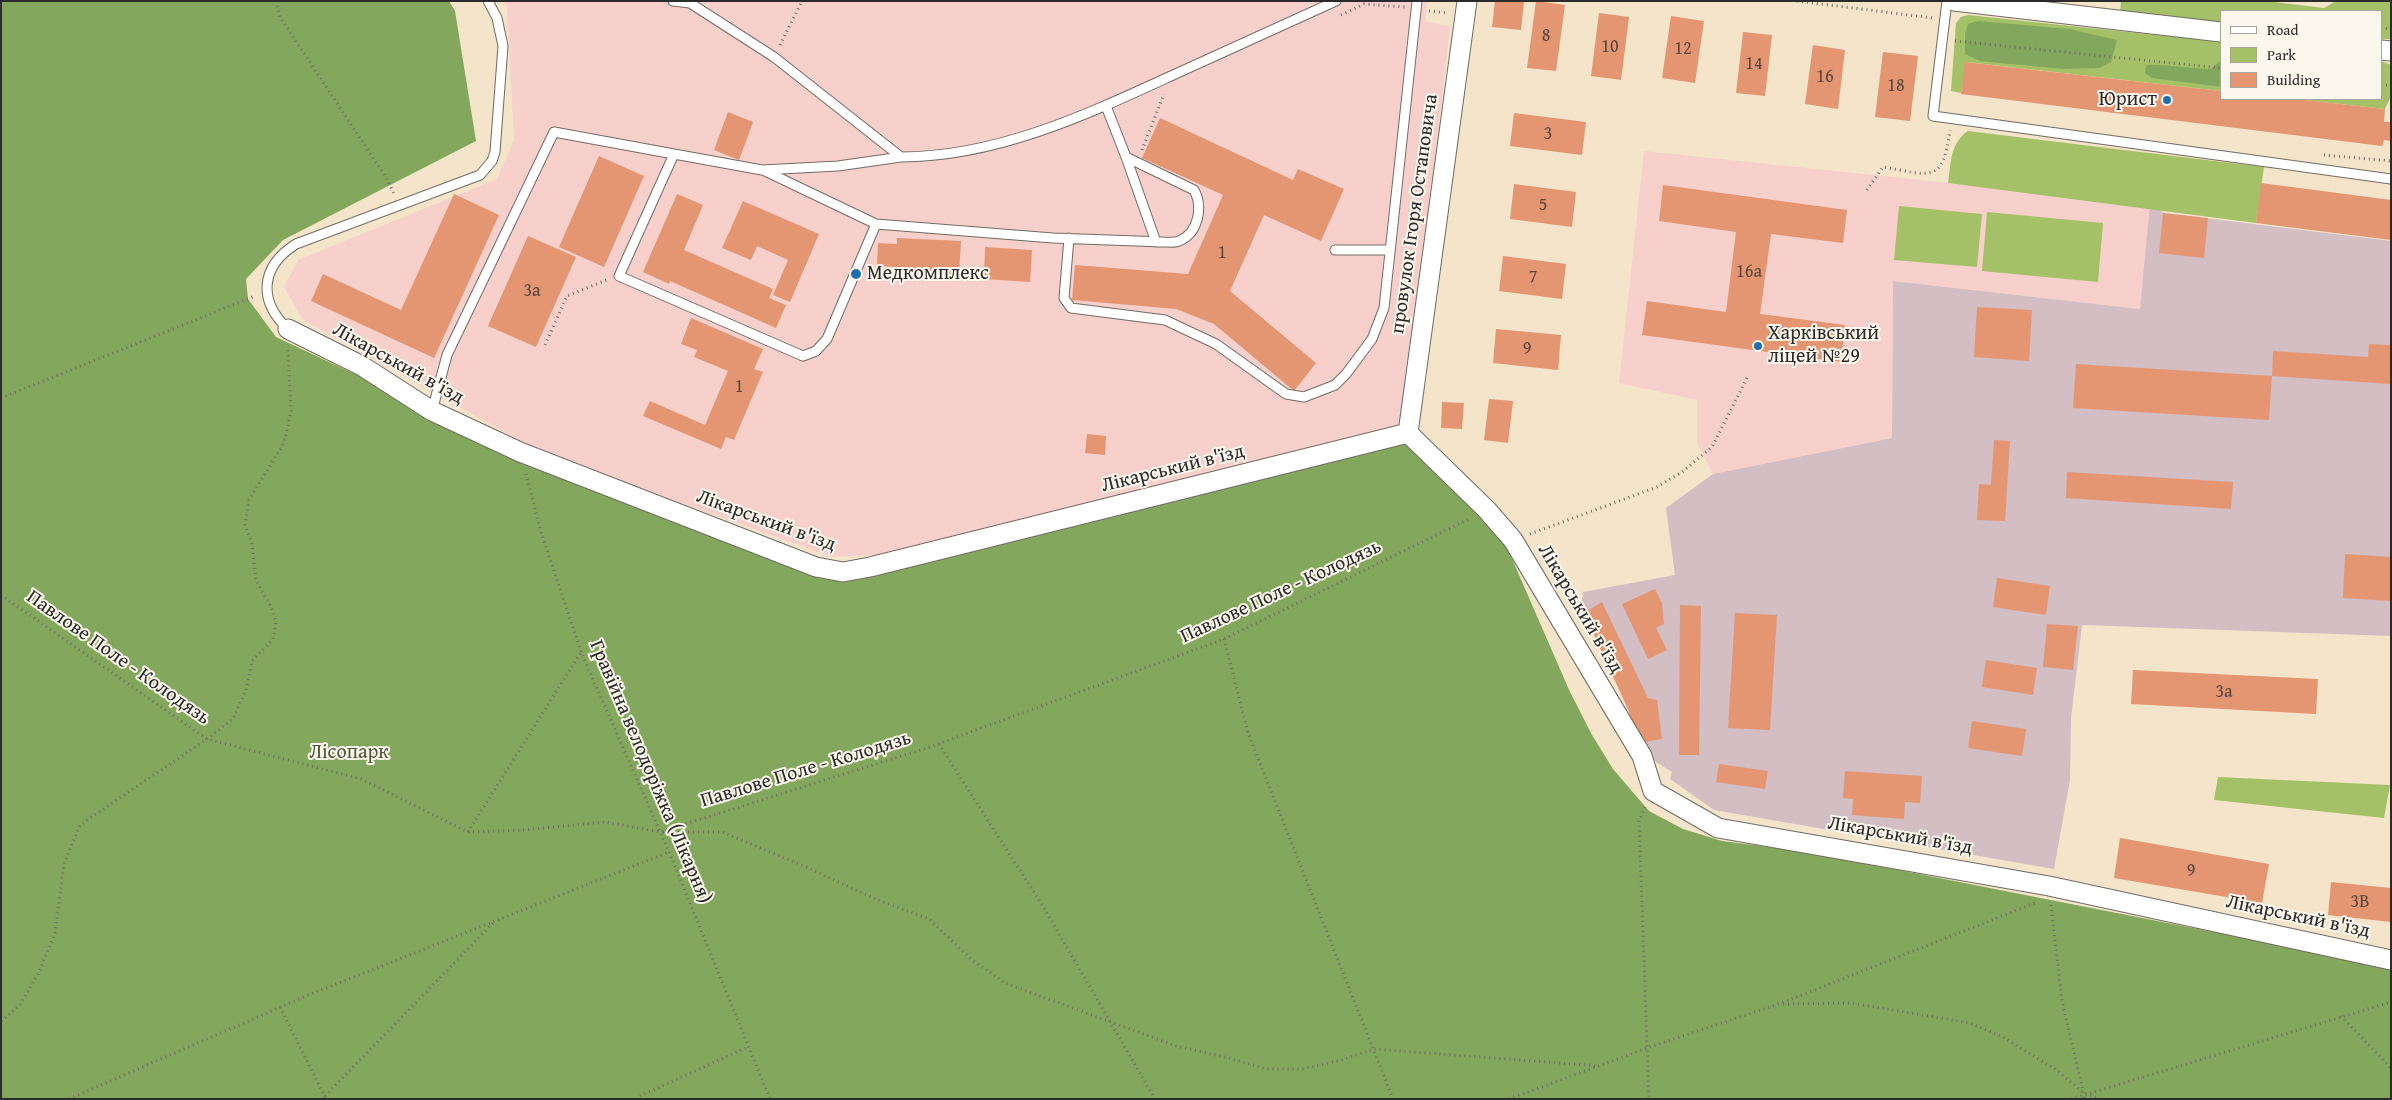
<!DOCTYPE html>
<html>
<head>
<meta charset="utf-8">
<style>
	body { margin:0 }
	#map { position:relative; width:2392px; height:1100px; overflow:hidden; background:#f4e4ca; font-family:"Gentium Book Plus",serif }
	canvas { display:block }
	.frame { position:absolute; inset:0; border:2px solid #2b2b2b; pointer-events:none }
	.legend { position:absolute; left:2220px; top:10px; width:162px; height:90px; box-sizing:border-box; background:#fbf7ec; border:1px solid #a8a59f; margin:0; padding:6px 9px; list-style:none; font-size:15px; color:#2b2b2b }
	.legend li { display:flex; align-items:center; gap:10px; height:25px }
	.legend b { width:25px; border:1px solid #a8a59f }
</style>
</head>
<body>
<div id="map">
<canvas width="2392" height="1100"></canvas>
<div class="frame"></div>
<ul class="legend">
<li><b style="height:6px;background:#fff"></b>Road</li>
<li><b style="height:14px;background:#a4c168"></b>Park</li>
<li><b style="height:14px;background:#e49673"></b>Building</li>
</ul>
</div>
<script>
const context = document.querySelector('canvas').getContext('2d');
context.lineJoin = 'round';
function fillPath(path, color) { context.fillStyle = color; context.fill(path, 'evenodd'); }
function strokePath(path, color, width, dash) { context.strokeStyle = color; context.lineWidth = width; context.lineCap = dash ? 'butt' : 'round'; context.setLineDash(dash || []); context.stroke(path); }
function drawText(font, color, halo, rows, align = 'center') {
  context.font = font + ' "Gentium Book Plus",serif'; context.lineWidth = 4; context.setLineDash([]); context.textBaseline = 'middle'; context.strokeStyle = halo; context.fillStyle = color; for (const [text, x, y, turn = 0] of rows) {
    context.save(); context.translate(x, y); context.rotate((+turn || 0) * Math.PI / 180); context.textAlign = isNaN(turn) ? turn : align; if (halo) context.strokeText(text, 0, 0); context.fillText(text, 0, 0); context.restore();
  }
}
const built = new Path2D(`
	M503,1H1427L1425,21L1450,27L1405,425L901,554L832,557L546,455L303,320L284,287L298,260L497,179L514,140L507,7Z
	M1644,151L2150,204L2141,309L1893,281L1892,438L1713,474L1697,443V400L1619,383Z`);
const industrial = new Path2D(`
	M2150,204L2164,213L2391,241V636L2082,625L2071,718L2070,780L2054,869L1714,810L1670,779L1672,772L1656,762L1636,736L1628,709L1581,607L1583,592L1675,575L1666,508L1713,474L1892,438L1893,281L2140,309Z`);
const green = new Path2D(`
	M2121,1H2266L2324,8L2336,1L2391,2V39H2381V11H2221V23L2120,13Z
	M1968,15L2221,42V91L1966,62L1961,93L1951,91L1956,23L1961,17Z
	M2381,61L2391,65V96L2385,109L2295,99H2381Z
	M1968,131L2264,167L2256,223L1948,183C1951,163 1950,143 1968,131Z
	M1899,206L1982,214L1977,267L1894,260Z
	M1987,212L2103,223L2098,282L1982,271Z
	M2218,777L2390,785L2384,818L2214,800Z`);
const forest = new Path2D(`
	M1,1H449L455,11L476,141L283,240L246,279L248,299L276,337L520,452L811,569L896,570L1405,444L1490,524L1506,545L1570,692L1592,735L1613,769L1649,811L1683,829L1722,841L1802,851L2391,967V1099H1Z
	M1978,21L2069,29L2117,40L2111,62L2099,68L2063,69L1980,61L1965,54V34L1968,24Z
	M2221,60V87L2152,78L2145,73L2146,65C2168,64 2189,69 2211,69Z`);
const building = new Path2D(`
	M1495,1H1524L1521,30L1492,27Z
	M1536,1L1565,5L1556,71L1527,68Z
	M1599,13L1629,17L1621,80L1591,76Z
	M1671,16L1704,21L1695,83L1662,78Z
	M1743,32L1772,35L1765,96L1736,93Z
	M1813,45L1845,50L1838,109L1805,104Z
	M1883,52L1918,56L1910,121L1875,117Z
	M1965,62L2221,91V99H2295L2385,109L2384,122H2391V141L2384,140L2382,146L1961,94Z
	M728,112L753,122L739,160L714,150Z
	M1514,113L1586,122L1582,155L1510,146Z
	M1160,118L1293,180L1298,169L1344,189L1321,241L1264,215L1230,291L1316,363L1294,391L1214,324L1176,309L1072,300L1075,265L1188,274L1223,195L1142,158Z
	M599,156L644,176L604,267L559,247Z
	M2261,183L2391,200V240L2256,223Z
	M1514,184L1576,192L1572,227L1510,219Z
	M1663,185L1847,210L1843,243L1771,234L1760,314L1845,325L1841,362L1642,335L1647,301L1726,312L1736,232L1659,221Z
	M454,194L499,215L434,358L311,301L323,274L401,310Z
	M677,194L703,205L684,250L773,289L769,298L786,305L776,328L670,281L669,284L643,272Z
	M743,201L819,234L790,302L773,295L788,260L757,246L751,260L722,248Z
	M2163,213L2208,218L2204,258L2159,253Z
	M528,236L576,257L536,347L488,326Z
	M897,238L961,241L959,275L896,272V267L877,266L878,243L897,244Z
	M985,247L1032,250L1030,282L984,279Z
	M1503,256L1566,264L1562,299L1499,291Z
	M1977,307L2032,310L2029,361L1974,357Z
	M691,318L763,349L754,369L763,372L734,440L726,437L721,449L643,416L650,401L705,425L728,371L694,357L697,350L681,344Z
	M1496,329L1561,335L1558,370L1493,363Z
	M2369,344L2391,345L2390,384L2272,376L2273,351L2368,357Z
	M2076,364L2272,376L2269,420L2073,408Z
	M1489,399L1513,401L1508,443L1484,440Z
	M1442,402L1464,403L1462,429L1441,428Z
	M1087,434L1106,436L1105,455L1085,453Z
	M1994,440L2010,441L2005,521L1977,520L1979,484L1991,485Z
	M2067,472L2233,482L2231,509L2066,498Z
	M2345,554L2391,557V601L2343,598Z
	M1997,578L2050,586L2046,615L1993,607Z
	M1655,589L1662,603L1664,624L1656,628L1667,650L1648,659L1622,604Z
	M1602,602L1648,698L1657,700L1662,739L1644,742L1642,735L1636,736L1628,709L1584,613Z
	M1680,605L1701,606L1699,755H1679Z
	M1735,613L1777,615L1770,730L1728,728Z
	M2047,624L2078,626L2073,670L2043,667Z
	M1986,660L2037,668L2033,695L1982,687Z
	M2133,670L2318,679L2316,714L2131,704Z
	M1972,721L2026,729L2022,756L1968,748Z
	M1719,764L1768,771L1765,789L1716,782Z
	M1845,771L1922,776L1920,803L1905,802L1904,819L1852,815L1853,799L1843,798Z
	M2120,838L2269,864L2262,903L2114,878Z
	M2331,882L2391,888V922L2328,915Z`);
const path = new Path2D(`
	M276,1L280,17L387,179L394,194
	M1797,1L1933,18
	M1429,11L1447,13
	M1341,15L1364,4L1405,7
	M2381,28L2391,29
	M1955,41L2221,68
	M780,45L802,1
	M2381,85H2391
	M1142,150L1164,94
	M2324,155L2391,161
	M1867,190L1883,167C1930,175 1943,185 1950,130
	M545,345L567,296L609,279
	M1,398L255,296
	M526,474L542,535L581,652L669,852L770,1099
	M1530,534L1657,487L1682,472L1712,447L1748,376
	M1,595L207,739L361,779L468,832L523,830L605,822L660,832L927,748L1224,639L1471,518
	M1224,639L1248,733L1393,1099
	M939,744L1044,908L1155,1099
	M1645,807L1639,821L1649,1099
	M468,832L581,652
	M663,832H722L804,866L875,899L929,919L972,960L1005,983L1176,1046L1229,1058L1266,1069H1302L1342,1060L1373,1049L1599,1066
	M2051,905L2062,1001L2085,1099
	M1783,1004L1851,1003L1970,1023L2001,1036L2055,1069L2084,1093L2100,1099
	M280,1007L326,1099
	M2341,1016L2391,1068
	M1,1021L20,1005L38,974L55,933L64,864L80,825L207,739L233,719L246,690L252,661L273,639L276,622L272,609L256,580L252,544L245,525L249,500L284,443L291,411L288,349
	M325,1096L494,922
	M640,1096L748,1047
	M69,1099L306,996L669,852
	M1509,1099L1647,1048L1779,1004L2035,903
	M2071,1099L2391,1002`);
const lane = new Path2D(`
	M673,1L690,3L774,57L901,157C996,157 1086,115 1171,76C1226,51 1281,26 1336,1
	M1947,1L1933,116L2391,179
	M1126,157L1156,242
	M765,171L876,224L1053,238L1164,242C1169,242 1175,243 1179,241C1199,233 1203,206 1194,190L1126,157L1106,106
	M876,224L827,339L816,351L803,356L619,276L674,154L762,170L838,166L901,157
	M1069,238L1064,298L1071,308L1165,320L1216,344L1286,394L1304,397L1335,385L1346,374L1372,339L1384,308L1417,1
	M1335,250H1390
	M288,329C257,300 261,266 296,244L480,175L492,161L495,152L503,46L497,18L488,1
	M432,411L447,355L554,132L674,154`);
const street = new Path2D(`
	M1954,1L2221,32
	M2381,50L2391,51
	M288,329L362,366L432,411L520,452L816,567L843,572L870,567L1408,433
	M1408,433L1487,510L1513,540L1642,756L1653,791L1718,828L2049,886L2391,960
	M1408,433L1467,1`);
const markers = [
	[2167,100,5,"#1f6fb2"],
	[856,274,6,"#1f6fb2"],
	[1758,346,5,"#1f6fb2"]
];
const numberNames = [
	["8",1546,36],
	["10",1610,47],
	["12",1683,49],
	["14",1754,64],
	["16",1825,77],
	["18",1896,86],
	["3",1548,134],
	["5",1543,205],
	["1",1222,253],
	["16а",1749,272],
	["7",1533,277],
	["3а",532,291],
	["9",1527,349],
	["1",739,387],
	["3а",2224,692],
	["9",2191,871],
	["3В",2360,902]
];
const poiNames = [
	["Юрист",2157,100,"right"],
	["Медкомплекс",867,274],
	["Харківський",1768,334],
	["ліцей №29",1768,357]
];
const streetNames = [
	["провулок Ігоря Остаповича",1415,214,-82],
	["Лікарський в'їзд",398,364,29],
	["Лікарський в'їзд",1173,469,-14],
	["Лікарський в'їзд",766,521,20],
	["Павлове Поле - Колодязь",1281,592,-25],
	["Лікарський в'їзд",1580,609,59],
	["Павлове Поле - Колодязь",118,658,35],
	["Павлове Поле - Колодязь",806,770,-17],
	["Гравійна велодоріжка (Лікарня)",650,772,67],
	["Лікарський в'їзд",1900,836,10],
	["Лікарський в'їзд",2298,917,12]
];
const parkNames = [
	["Лісопарк",349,753]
];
fillPath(built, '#f7d0cc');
fillPath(industrial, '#d2bec3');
fillPath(green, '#a4c168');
fillPath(forest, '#83a75c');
fillPath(building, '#e49673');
strokePath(lane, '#716c63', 11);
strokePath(street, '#716c63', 21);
strokePath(path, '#716c63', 3, [1, 4]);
strokePath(lane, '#fff', 9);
strokePath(street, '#fff', 19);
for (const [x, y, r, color] of markers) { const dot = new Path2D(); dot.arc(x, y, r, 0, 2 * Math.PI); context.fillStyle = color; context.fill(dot); strokePath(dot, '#fbf7ec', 2); }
drawText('18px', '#59463d', null, numberNames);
drawText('20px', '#2b2b2b', '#fbf7ec', poiNames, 'left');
drawText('20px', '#2b2b2b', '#fbf7ec', streetNames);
drawText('20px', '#4f583d', '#fbf7ec', parkNames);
</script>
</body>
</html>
